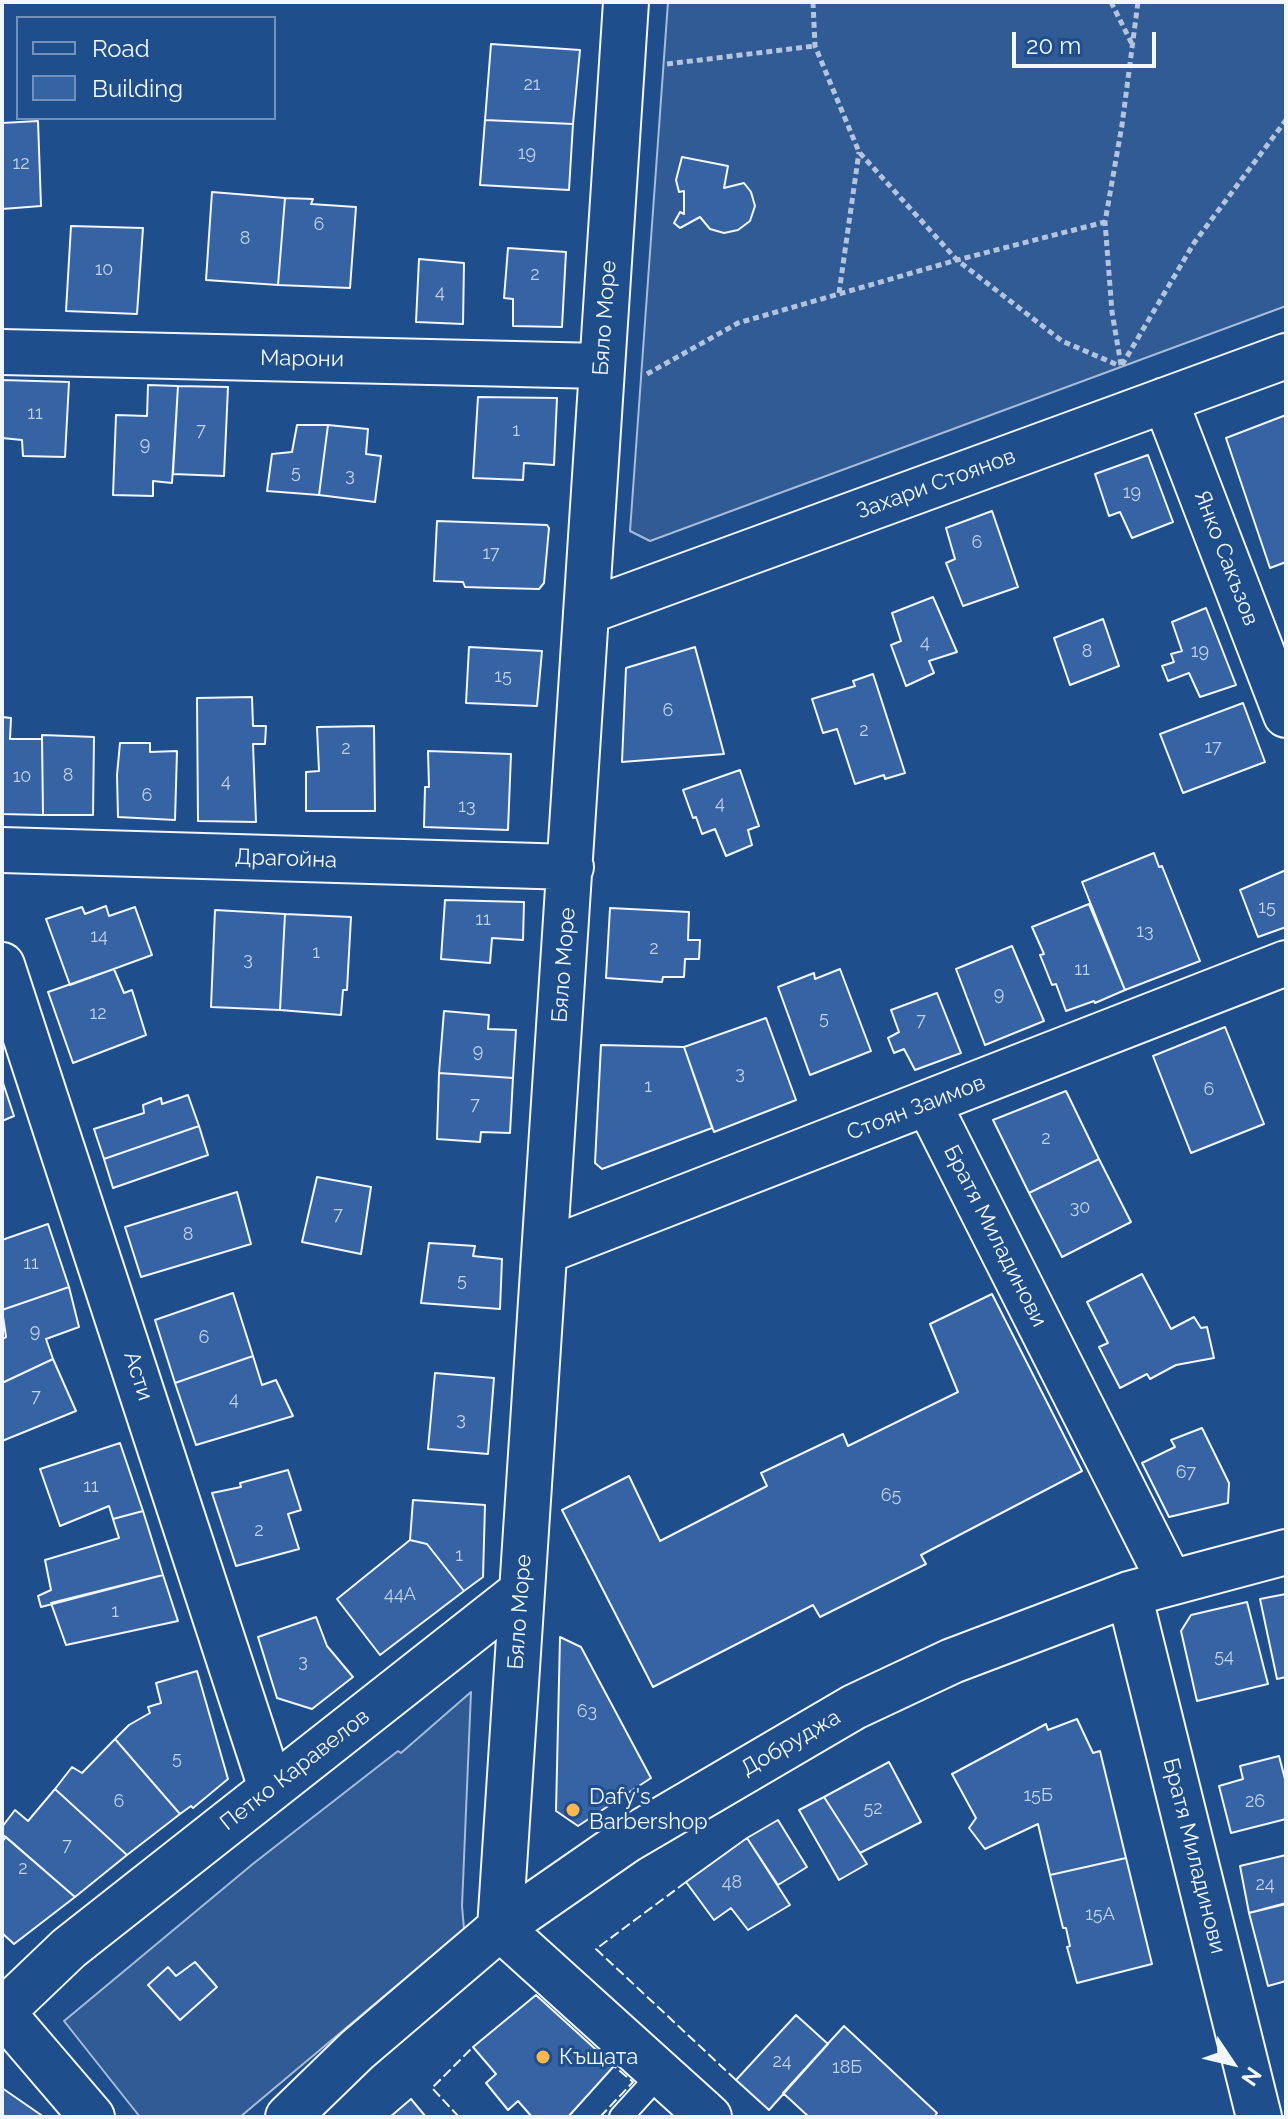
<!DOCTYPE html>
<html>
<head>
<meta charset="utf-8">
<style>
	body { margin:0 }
	#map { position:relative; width:1288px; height:2119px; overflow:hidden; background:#1f4e8c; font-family:Raleway,sans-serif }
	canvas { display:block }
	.frame { position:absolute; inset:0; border:4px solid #f2f6ff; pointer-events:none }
	.legend { position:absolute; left:16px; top:16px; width:260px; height:104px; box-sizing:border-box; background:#1f4e8c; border:2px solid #7391ba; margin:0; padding:10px 14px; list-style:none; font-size:24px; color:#f2f6ff }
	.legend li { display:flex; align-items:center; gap:16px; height:40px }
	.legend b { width:40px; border:2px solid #7391ba }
	.north { position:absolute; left:1192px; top:2023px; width:80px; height:80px; -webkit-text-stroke:6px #1f4e8c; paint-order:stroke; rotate:125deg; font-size:22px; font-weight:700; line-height:32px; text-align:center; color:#f2f6ff }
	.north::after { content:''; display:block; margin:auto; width:28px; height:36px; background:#f2f6ff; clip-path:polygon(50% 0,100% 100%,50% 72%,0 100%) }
	.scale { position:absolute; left:1012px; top:32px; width:144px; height:36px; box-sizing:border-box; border:4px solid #f2f6ff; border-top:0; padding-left:10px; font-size:24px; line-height:28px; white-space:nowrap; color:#f2f6ff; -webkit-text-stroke:6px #1f4e8c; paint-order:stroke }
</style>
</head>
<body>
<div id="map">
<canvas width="1288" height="2119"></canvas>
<div class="frame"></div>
<ul class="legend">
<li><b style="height:10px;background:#1f4e8c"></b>Road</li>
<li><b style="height:22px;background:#3563a3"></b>Building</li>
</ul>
<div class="north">N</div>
<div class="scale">20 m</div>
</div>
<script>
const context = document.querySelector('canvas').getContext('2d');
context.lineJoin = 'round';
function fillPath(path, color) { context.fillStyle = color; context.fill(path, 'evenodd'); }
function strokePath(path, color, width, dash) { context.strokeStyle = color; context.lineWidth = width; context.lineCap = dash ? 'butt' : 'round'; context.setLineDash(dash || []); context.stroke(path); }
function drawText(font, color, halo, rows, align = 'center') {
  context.font = font + ' Raleway,sans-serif'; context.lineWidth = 6; context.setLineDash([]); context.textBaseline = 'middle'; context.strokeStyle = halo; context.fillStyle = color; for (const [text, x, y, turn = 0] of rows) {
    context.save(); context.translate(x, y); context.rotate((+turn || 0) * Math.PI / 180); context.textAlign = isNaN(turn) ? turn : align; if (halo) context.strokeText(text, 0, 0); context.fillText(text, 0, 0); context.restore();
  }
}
const built = new Path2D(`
	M668,2H1286V306L650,541L630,531Z
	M471,1692L462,1906L464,1929L240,2117H140L64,2021L254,1863L398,1751L401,1753Z`);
const building = new Path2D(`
	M491,44L580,50L573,124L485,120Z
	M485,120L573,124L569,190L480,185Z
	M38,121L41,206L2,209V123Z
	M682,157L728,166L724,188L744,183L751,192L755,206L750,221L738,230L724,233L710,229L700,217L680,228L674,223L680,212L684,214V191L679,192L676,180Z
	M212,192L285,198L278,285L206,280Z
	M285,198L313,199L311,204L356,207L350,288L278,285Z
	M71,226L143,228L137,314L66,311Z
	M508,248L566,252L562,327L513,326V299L504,298Z
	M419,259L464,263L463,324L416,322Z
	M2,380L69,382L65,457L23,456L22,440L2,438Z
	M148,385L178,386L172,483L153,481V496L113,495L116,415L147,416Z
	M178,386L228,387L224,476L173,474Z
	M478,397L557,398L554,465L524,463L523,480L473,478Z
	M1286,415V562L1270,568L1226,438Z
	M297,425H328L319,495L267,491L272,454L292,452Z
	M328,425L368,429L366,454L381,456L375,502L319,495Z
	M1148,455L1173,522L1132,538L1120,512L1109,516L1095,474Z
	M992,511L1018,587L963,606L946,563L955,559L946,528Z
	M437,521L547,525L549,528L544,583L539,589L498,588L465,587L463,582L434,581Z
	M933,597L957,652L929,661L934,673L906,686L891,645L901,641L892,613Z
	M1206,608L1236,685L1200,697L1189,673L1168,681L1162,666L1174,662L1171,654L1182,651L1172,622Z
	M1103,619L1119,666L1070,685L1054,638Z
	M469,647L542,651L537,706L466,703Z
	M695,647L724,754L622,762L626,668Z
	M873,674L905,773L885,779L884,775L855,784L837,729L823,733L812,699L855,686L853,681Z
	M252,697L253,726H266L265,744H253L256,822L198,821L197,698Z
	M1243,703L1265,762L1183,793L1160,734Z
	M2,717L11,718L10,739H42L43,815L2,814Z
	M374,726L375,811H306V772L319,771L317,727Z
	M42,735L94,737L93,815H43Z
	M120,743H150V752L177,751L175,820L118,817L117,775Z
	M428,751L511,754L508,830L424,827L425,787H429Z
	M740,770L759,826L748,830L752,845L726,856L715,829L702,834L696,817L693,818L683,790Z
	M1154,853L1159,867L1162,866L1200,961L1125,990L1082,882Z
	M1286,870V927L1258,937L1240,890Z
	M445,900L524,902L523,940L492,938L490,963L441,959Z
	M1089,904L1125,990L1095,1003L1094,1001L1066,1011L1056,984L1052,985L1040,955L1044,954L1032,927Z
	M106,906L109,916L135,907L152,955L70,985L46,919L82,907L85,914Z
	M610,908L689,912L688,940H700L699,959H685L684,977H663L662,982L606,978Z
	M215,910L285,914L280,1010L211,1007Z
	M285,914L351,917L347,990H343L341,1015L280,1010Z
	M1012,946L1044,1021L985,1045L956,969Z
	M114,969L124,993L132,990L146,1035L73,1063L48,992Z
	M840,969L871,1051L810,1075L778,987L814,973L815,979Z
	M937,993L961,1053L915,1070L904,1049L894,1053L888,1038L899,1032L891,1010Z
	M444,1011L489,1015L488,1029L516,1030L513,1078L439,1073Z
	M766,1018L796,1100L714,1132L684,1047Z
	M1225,1027L1264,1124L1191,1153L1153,1056Z
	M601,1045L684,1047L712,1128L602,1169L595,1163Z
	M439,1073L513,1078L510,1133L481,1132L480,1142L437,1139Z
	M2,1080L14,1116L2,1121Z
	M1066,1091L1099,1159L1029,1193L993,1120Z
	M188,1095L199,1126L104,1159L94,1129L144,1113L143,1105L161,1098L162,1104Z
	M199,1126L208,1155L113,1188L104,1159Z
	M1099,1159L1131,1222L1062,1257L1029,1193Z
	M317,1177L371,1187L361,1254L302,1242Z
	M237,1192L251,1244L141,1277L125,1227Z
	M48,1224L69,1287L2,1310V1240Z
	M429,1243L475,1246L473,1256L502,1259L500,1309L421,1303Z
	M1142,1274L1171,1329L1194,1317L1201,1328L1207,1327L1214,1358L1176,1365L1150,1379L1147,1374L1120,1388L1099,1347L1108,1343L1087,1302Z
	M69,1287L79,1327L46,1339L53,1359L2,1383V1339L6,1337L2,1310Z
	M233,1293L253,1356L175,1383L155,1320Z
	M992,1294L1082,1471L921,1555L926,1564L820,1617L813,1605L653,1687L562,1510L629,1476L660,1541L767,1486L761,1473L843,1434L848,1446L958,1392L930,1324Z
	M253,1356L262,1385L276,1380L293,1416L196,1445L175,1383Z
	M53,1359L76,1411L2,1441V1383Z
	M435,1373L494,1378L488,1454L428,1449Z
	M1202,1428L1229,1483L1228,1503L1169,1517L1142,1463L1175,1447L1171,1440Z
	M120,1443L143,1511L113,1519L109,1506L60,1526L40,1469Z
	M288,1470L301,1510L288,1514L299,1549L236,1566L212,1493L241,1487L240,1483Z
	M413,1500L485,1505L483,1577L464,1591L427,1544L410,1540Z
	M143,1511L163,1575L41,1607L38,1596L51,1590L45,1560L119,1538L113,1519Z
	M410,1540L427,1544L464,1591L380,1655L337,1599Z
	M163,1575L178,1621L66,1645L51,1603Z
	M1286,1594V1677L1277,1679L1260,1599Z
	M1247,1602L1268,1684L1197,1701L1181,1631L1191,1615Z
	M316,1617L327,1646L353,1677L312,1709L277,1698L258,1637Z
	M560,1637L581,1647L651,1778L578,1826L556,1811Z
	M197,1671L228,1779L193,1808L191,1806L180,1814L115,1739L129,1725L150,1713L148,1707L161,1703L156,1683Z
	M1077,1719L1093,1753L1100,1751L1126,1858L1050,1875L1038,1824L985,1849L969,1828L976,1818L952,1774L1046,1724L1048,1730Z
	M115,1739L180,1814L127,1855L55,1789L72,1767L82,1773Z
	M1279,1756L1286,1783V1819L1231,1833L1219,1786L1243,1779L1240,1766Z
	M889,1762L921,1822L860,1853L824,1797Z
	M55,1789L127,1855L75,1897L2,1834V1827L15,1810L28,1821Z
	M824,1797L867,1864L839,1880L799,1810Z
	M778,1820L807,1867L778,1885L747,1838Z
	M6,1837L75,1897L14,1944L2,1933V1842Z
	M747,1838L790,1905L748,1930L731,1908L714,1920L686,1882Z
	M1286,1855V1903L1249,1913L1240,1866Z
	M1126,1858L1152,1964L1077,1983L1067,1947L1070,1946L1066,1928H1063L1050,1875Z
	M1286,1904V1981L1268,1986L1249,1913Z
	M195,1962L217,1987L180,2020L148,1985L168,1967L176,1976Z
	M536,1995L614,2066L568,2117H532L518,2101L508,2110L486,2083L496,2074L473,2047Z
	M796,2015L828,2044L769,2110L736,2080Z
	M844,2026L937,2113L934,2117H809L783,2093Z
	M2,2088L44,2117H2Z
	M411,2099L426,2117H390Z`);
const path = new Path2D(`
	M813,2L815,46L859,152L957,260L1062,341L1120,366
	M1111,2L1132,44
	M667,64L815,46
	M839,293L859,152
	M1121,365L1112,312L1105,222L1122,125L1138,2
	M1122,365L1194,243L1286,120
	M647,374L738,323L957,260L1105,222`);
const lane = new Path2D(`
	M621,2117L661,2073`);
const street = new Path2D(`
	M2,352L601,366
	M1165,400L1286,715
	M586,612L1286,356
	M2,850L571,867
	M2,965L271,1788
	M928,1103L1170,1582
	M546,1251L1286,963
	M1129,1594L1259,2117
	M500,1928L626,2
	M500,1928L709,2117
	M2,2012L69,1948L521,1592
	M2,2012L92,2117
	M288,2117L357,2050L500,1928L627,1840L854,1707L952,1661L1129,1594L1286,1552`);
const fence = new Path2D(`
	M686,1882L596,1949L736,2080
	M459,2117L432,2088L473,2047
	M600,2117L633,2082L614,2066`);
const markers = [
	[573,1810,8,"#ffb74d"],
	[543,2057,8,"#ffb74d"]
];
const numberNames = [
	["21",532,85],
	["19",527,154],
	["12",21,164],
	["6",319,225],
	["8",245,239],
	["10",104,270],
	["2",535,275],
	["4",440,293],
	["11",35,414],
	["7",201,431],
	["1",516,431],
	["9",145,445],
	["5",296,473],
	["3",350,476],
	["19",1132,493],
	["6",977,543],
	["17",491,554],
	["4",925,643],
	["8",1087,652],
	["19",1200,652],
	["15",503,677],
	["6",668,711],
	["2",864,731],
	["17",1213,748],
	["2",346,749],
	["8",68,776],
	["10",22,777],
	["4",226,782],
	["6",147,796],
	["4",720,804],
	["13",467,807],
	["15",1267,908],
	["11",483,920],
	["13",1145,932],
	["14",99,937],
	["2",654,949],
	["1",316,953],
	["3",248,960],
	["11",1082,970],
	["9",999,995],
	["12",98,1014],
	["5",824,1019],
	["7",921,1021],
	["9",478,1052],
	["3",740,1074],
	["1",648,1087],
	["6",1209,1090],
	["7",475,1105],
	["2",1046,1139],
	["30",1080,1208],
	["7",338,1215],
	["8",188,1235],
	["11",31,1264],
	["5",462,1281],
	["9",35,1332],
	["6",204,1338],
	["7",36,1397],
	["4",234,1400],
	["3",461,1420],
	["67",1186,1473],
	["11",91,1487],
	["65",891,1496],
	["2",259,1531],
	["1",459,1556],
	["44А",400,1595],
	["1",115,1612],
	["54",1224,1657],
	["3",303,1662],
	["63",587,1712],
	["5",177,1759],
	["15Б",1038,1796],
	["6",119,1802],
	["26",1255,1802],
	["52",873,1809],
	["7",67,1846],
	["2",23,1869],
	["48",732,1883],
	["24",1265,1885],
	["15А",1100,1915],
	["24",782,2062],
	["18Б",847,2068]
];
const streetNames = [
	["Бяло Море",605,318,-86],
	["Марони",302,359,1],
	["Захари Стоянов",936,484,-20],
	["Янко Сакъзов",1226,558,69],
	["Драгойна",286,859,2],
	["Бяло Море",564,965,-86],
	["Стоян Заимов",916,1108,-21],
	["Братя Миладинови",995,1236,63],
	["Асти",138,1376,72],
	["Бяло Море",520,1612,-86],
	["Добруджа",791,1743,-30],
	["Петко Каравелов",295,1770,-38],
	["Братя Миладинови",1194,1856,76]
];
const poiNames = [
	["Dafy's",589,1797],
	["Barbershop",589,1822],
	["Къщата",559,2057]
];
fillPath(built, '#305b95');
strokePath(built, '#a8bbd7', 2);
fillPath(building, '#3563a3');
strokePath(building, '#f2f6ff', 2);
strokePath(lane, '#f2f6ff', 26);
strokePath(street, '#f2f6ff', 48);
strokePath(path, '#b3c4dc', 5, [6, 4]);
strokePath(lane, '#1f4e8c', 22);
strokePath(street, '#1f4e8c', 44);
strokePath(fence, '#f2f6ff', 2, [10, 4]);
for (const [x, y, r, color] of markers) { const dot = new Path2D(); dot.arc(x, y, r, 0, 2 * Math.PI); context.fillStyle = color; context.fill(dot); strokePath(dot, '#1f4e8c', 3); }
drawText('18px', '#c3d1e8', null, numberNames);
drawText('22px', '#f2f6ff', '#1f4e8c', streetNames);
drawText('22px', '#f2f6ff', '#1f4e8c', poiNames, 'left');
</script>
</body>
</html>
